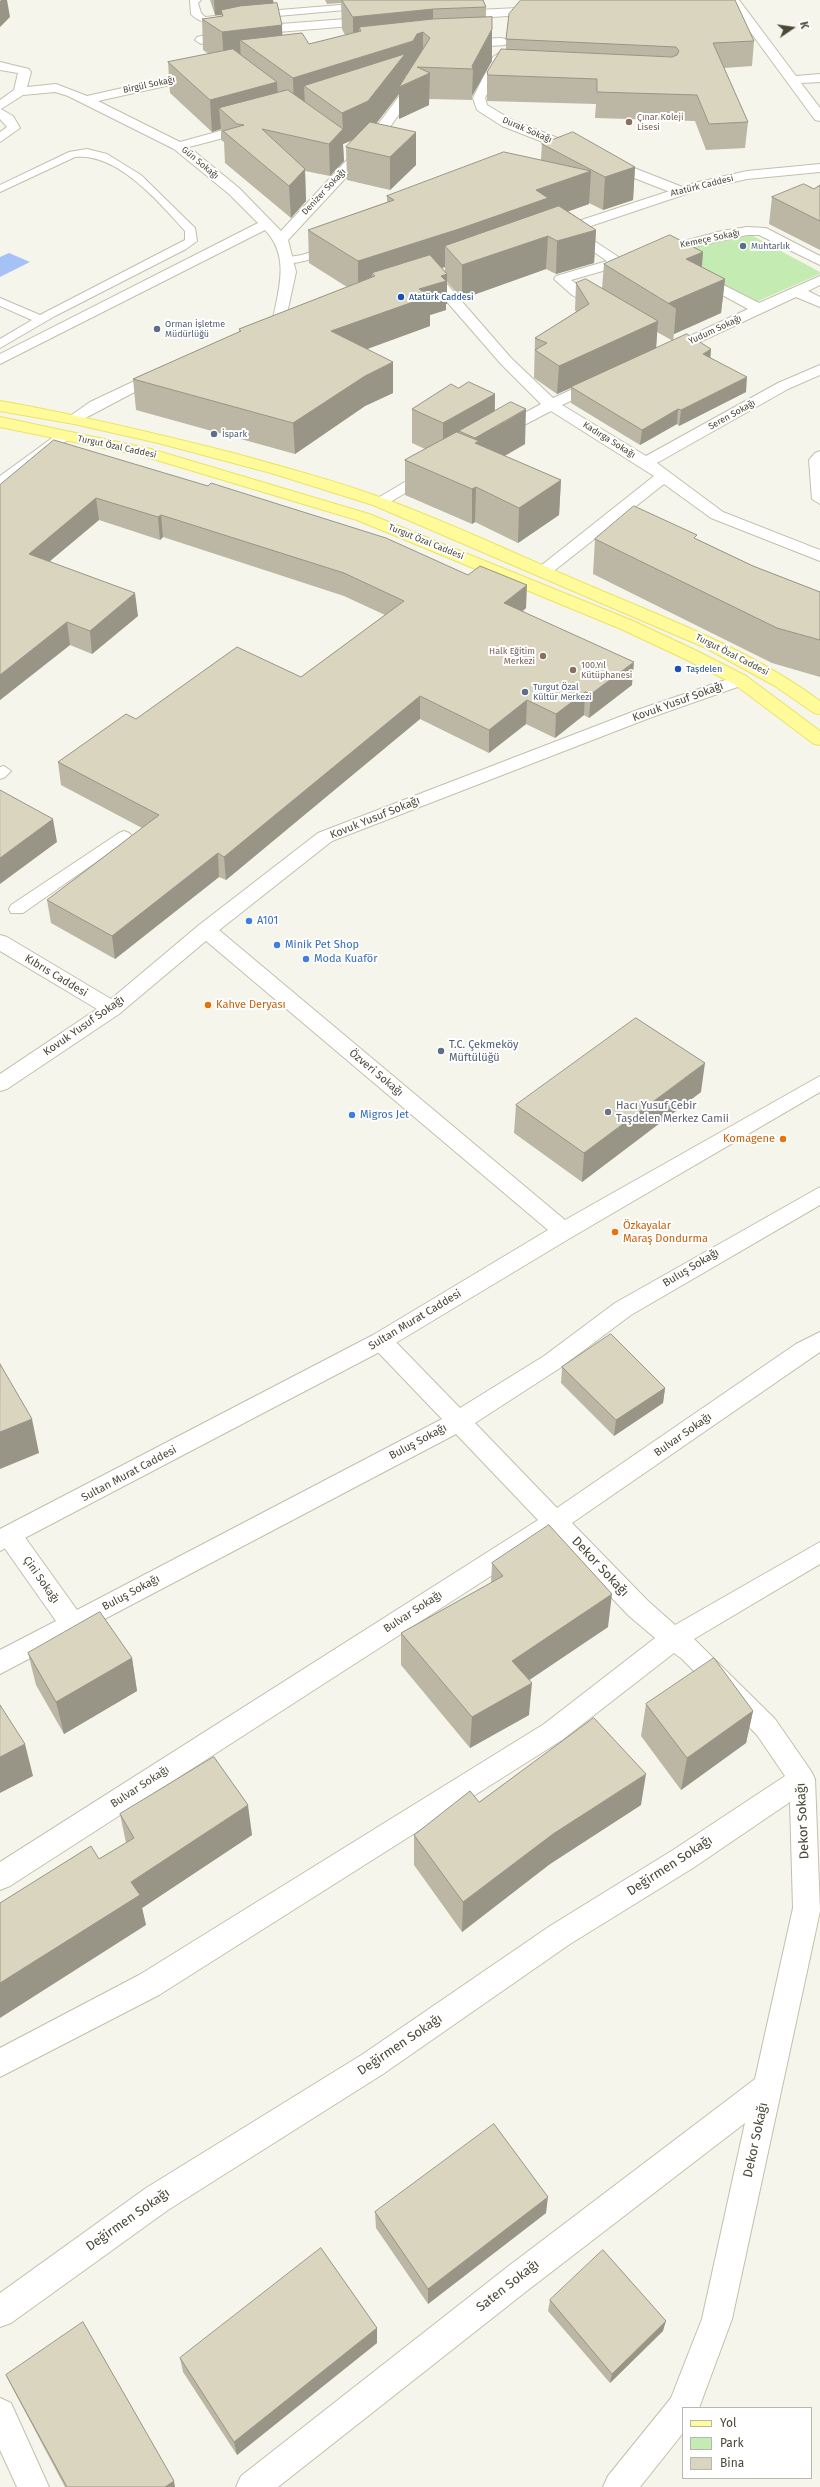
<!DOCTYPE html>
<html>
<head>
<meta charset="utf-8">
<style>
	body { margin:0 }
	#map { position:relative; width:820px; height:2487px; overflow:hidden; background:#f6f5eb; font-family:"Fira Sans",sans-serif }
	canvas { display:block }
	.legend { position:absolute; left:682px; top:2407px; width:130px; height:72px; box-sizing:border-box; background:#fff; border:1px solid #b7b6af; margin:0; padding:5px 7px; list-style:none; font-size:12px; color:#4b4838 }
	.legend li { display:flex; align-items:center; gap:8px; height:20px }
	.legend b { width:20px; border:1px solid #b7b6af }
	.north { position:absolute; left:772px; top:8px; width:40px; height:40px; -webkit-text-stroke:3px #fff; paint-order:stroke; rotate:77deg; font-size:11px; font-weight:700; line-height:16px; text-align:center; color:#4b4838 }
	.north::after { content:''; display:block; margin:auto; width:14px; height:18px; background:#4b4838; clip-path:polygon(50% 0,100% 100%,50% 72%,0 100%) }
</style>
</head>
<body>
<div id="map">
<canvas width="820" height="2487"></canvas>
<ul class="legend">
<li><b style="height:5px;background:#fffb9b"></b>Yol</li>
<li><b style="height:11px;background:#c4ecb2"></b>Park</li>
<li><b style="height:11px;background:#d9d5bf"></b>Bina</li>
</ul>
<div class="north">K</div>
</div>
<script>
const context = document.querySelector('canvas').getContext('2d');
context.lineJoin = 'round';
function fillPath(path, color) { context.fillStyle = color; context.fill(path, 'evenodd'); }
function strokePath(path, color, width, dash) { context.strokeStyle = color; context.lineWidth = width; context.lineCap = dash ? 'butt' : 'round'; context.setLineDash(dash || []); context.stroke(path); }
function drawText(font, color, halo, rows, align = 'center') {
  context.font = font + ' "Fira Sans",sans-serif'; context.lineWidth = 4; context.setLineDash([]); context.textBaseline = 'middle'; context.strokeStyle = halo; context.fillStyle = color; for (const [text, x, y, turn = 0] of rows) {
    context.save(); context.translate(x, y); context.rotate((+turn || 0) * Math.PI / 180); context.textAlign = isNaN(turn) ? turn : align; if (halo) context.strokeText(text, 0, 0); context.fillText(text, 0, 0); context.restore();
  }
}
const green = new Path2D(`
	M751,235L820,272V274L756,302L684,265L677,249Z`);
const water = new Path2D(`
	M9,253L30,262L0,277V257Z`);
const service = new Path2D(`
	M190,0H201L198,3L201,13L205,17L226,15L231,18C222,27 199,24 191,14Z
	M365,3L368,4V8L255,18L250,15L255,12Z
	M87,149L107,154L141,175L195,228L197,241L186,249L55,316L0,348V339L32,320L0,306V298L40,315L185,240V231C160,203 117,152 75,157L0,192V185L69,152Z
	M332,245L338,248L336,250C325,254 288,270 280,260L282,258L302,255Z
	M4,766L11,771L5,777L0,779V767Z
	M124,831L129,833L132,836L129,839L23,913H11L9,909L11,905L119,833Z`);
const pedestrian = new Path2D(`
	M206,924L213,925L565,1220L820,1076V1092L572,1237L389,1347L0,1551V1529L373,1335L548,1230L199,935L196,930L199,925Z`);
const minor = new Path2D(`
	M727,0H739L796,76L820,74V82L801,83L820,108V121L815,120Z
	M539,7L545,11L543,14L456,19L450,15L456,11Z
	M372,17L376,18L378,21L376,24L241,35L201,44L195,40L197,37L241,27Z
	M501,38L505,39L507,42L505,45L462,48L456,44L462,40Z
	M499,53L505,57L485,98L487,105L512,120L685,188L687,191L685,194H675L502,126L477,110L473,98L493,57Z
	M0,62L29,69L31,72L27,87L56,84L87,96L198,71L202,72L204,75L202,78L98,101L180,142L249,123L254,124L255,127L254,130L189,147L239,188L281,231L370,135L412,79L416,78L422,82L380,141L288,240L296,272L284,327L279,328L272,324C278,291 291,257 265,230L0,364V354L258,223L229,194L174,149L68,96L55,92L23,95L1,109L13,116L20,128L0,142V132L7,127L0,119V100L14,90L18,73L0,70Z
	M570,225L620,258L722,231L747,227L766,228L820,256V265L759,235H747L666,253L571,280L607,305L609,308L602,312L572,295L554,279L556,276L607,261L565,232L563,229Z
	M698,272L759,303L820,276V285L808,291L820,297V307L796,297L672,355H662L660,352L662,349L748,309L693,279L691,276Z
	M433,273L438,274L511,358L553,398L593,380H603L605,383L603,386L562,405L646,456L778,383L820,365V375L788,389L657,463L723,512L820,550V561L711,518L664,484L550,574H538L536,571L538,568L654,476L551,411L505,435H495L492,432L495,429L541,404L501,364L428,280L426,277Z
	M64,431L69,433L72,436L69,439L6,487L0,489V476L59,433Z
	M430,467L438,472L436,475L385,505H373L371,502Z
	M740,675L746,676L749,680L746,684L652,717L332,841L213,935L119,1014L7,1089L0,1091V1074L97,1009L0,951V935L7,937L111,999L199,925L318,833L640,709Z
	M820,1187V1205L631,1315L560,1368L475,1423L557,1508L796,1344L820,1332V1352L572,1523L647,1600L675,1625L820,1542V1564L694,1639L775,1719L811,1771L815,1779L820,1911L732,2319L699,2408H683V2433L640,2487H603L608,2476L671,2398L702,2319L745,2123L528,2290L278,2487H236L241,2476L506,2268L755,2079L793,1908L790,1802L693,1868L570,1944L383,2074L168,2210L11,2323L0,2327V2293L146,2188L363,2054L550,1926L673,1850L785,1776L757,1735L682,1659L674,1653L562,1740L159,1995L0,2077V2048L139,1975L544,1724L655,1638L629,1616L553,1536L10,1886L0,1890V1862L538,1520L456,1434L0,1674V1650L56,1621L1,1543L0,1532L10,1526L19,1529L77,1610L442,1419L373,1347L370,1341L373,1335L381,1332L389,1335L460,1408L544,1356L615,1303Z
	M0,2398L11,2403L49,2487H17L0,2450Z`);
const tertiary = new Path2D(`
	M820,164V172L747,179L698,190L561,236L556,237L549,233L551,230L694,183L747,171Z
	M160,369L165,370L167,373L165,376L74,424L66,419L90,402Z
	M820,451V504L812,499L809,460L815,453Z`);
const primary = new Path2D(`
	M0,401C80,415 158,434 237,454C286,468 337,481 385,499C453,524 520,556 588,585C667,619 750,649 820,701V714L814,713L775,686L706,648L373,505L271,473L158,443L74,424L0,411Z
	M0,417L151,449L369,514L633,621L697,651L746,676L820,731V745L814,744L734,684L685,659L621,629L357,520L143,456L0,427Z`);
const wall = new Path2D(`
	M210,0H273L274,3L282,25V35L309,44L345,35L342,29L341,3L327,4L325,0H483L486,7V17L492,29V61L472,96V100L429,99V105L399,119V94L376,123L416,165L390,190L347,180L346,147L353,140L343,144L344,161L330,176L305,171L306,201L291,218L225,163L224,142L221,140V129L212,132L170,93L168,62L209,54L203,50L202,19L222,16V15H215Z
	M506,39L754,41L752,66L724,68L748,122L745,148L706,150L695,121L595,118L596,104L487,101V72L506,49Z
	M542,144L635,167L633,200L603,210L589,203V204L568,211L596,230L594,263L556,274L546,269L462,299L447,282V304H446V310L430,315V326L366,349L393,362V393L365,406L295,454L136,410L133,379L239,332V329L347,287L309,263L308,230L387,202V196L541,160ZM445,267V271L442,268Z
	M820,185V250L769,224L772,197L814,189Z
	M703,252L702,267L725,279L721,313L674,334L673,341L711,358L746,392L679,426L677,424L640,445L571,403V388L557,394L534,378L535,338L576,312L575,310L576,283L602,289L604,264ZM657,332L673,341L656,349Z
	M458,388L495,394V411L525,444L505,456L561,480L559,515L518,543L475,522L472,524L405,495V460L425,449L412,443V409Z
	M54,440L526,608L523,611L632,685L589,718L584,715L555,738L526,724L489,753L420,719L226,880L219,877L115,959L51,923L47,900L142,828L61,785L58,762L136,719L301,677L385,615L344,596L163,537L160,540L99,520L50,561L138,616L92,654L70,645L0,700V485Z
	M595,539H697L753,566L820,592V677L772,663L593,574Z
	M701,1092L582,1182L514,1133L516,1105Z
	M562,1367L665,1388L663,1403L614,1436L561,1383Z
	M492,1563L608,1627L529,1680V1715L470,1748L401,1665V1633L491,1583Z
	M28,1653L132,1658L137,1691L64,1734L36,1685Z
	M646,1704L753,1711L746,1743L681,1790L641,1736Z
	M641,1805L550,1864L462,1932L414,1865V1835Z
	M120,1814L252,1835L142,1908L146,1925L99,1859L126,1843Z
	M375,2212L546,2213L428,2304L376,2228Z
	M550,2300L663,2331L610,2383L548,2311Z
	M377,2328V2343L237,2455L183,2372L180,2358Z
	M6,2375L175,2487H65L13,2389Z`);
const shadedWall = new Path2D(`
	M1,0H7L10,17L0,27V1Z
	M214,0H273L274,9L221,10L222,15H215Z
	M433,9V40H430V38L423,32V64L417,65L413,73L405,75V84L430,73L429,105L399,119V94L369,133L343,144L344,161L330,176L329,144L343,129L342,113L368,101L383,82L325,100L304,86L305,106L294,109L293,78L411,42L361,48V31L359,27V48H353V17Z
	M282,25L283,56L240,40L241,61L224,63L222,32Z
	M492,29V61L472,96L473,69L472,66Z
	M277,82L279,113L219,108L221,129L212,132L210,100Z
	M416,132V165L390,190V157Z
	M635,167L633,200L603,210L605,177Z
	M305,169L306,201L291,218L289,186Z
	M591,171L589,204L547,219L445,246V267L376,289L375,276L372,273V290L358,294V261L536,190Z
	M596,230L594,263L556,274L557,241Z
	M548,236L546,269L462,299V265Z
	M703,252L700,285L686,259Z
	M447,274V304H446V310L430,315V326L332,362L331,331L419,289L441,276Z
	M725,279L721,313L674,334L676,308L669,303Z
	M658,321L656,349L557,394L559,366Z
	M711,349L710,365L703,354Z
	M393,362V393L365,406L295,454L293,423L365,376Z
	M747,377L746,392L679,426L681,410Z
	M495,394L494,428L526,409L525,444L478,471L474,478L475,438L459,431L458,449L443,458V423Z
	M678,409L677,424L640,445L642,430Z
	M561,480L559,515L518,543L519,508Z
	M476,487L475,522L472,524V489Z
	M96,498L99,520L32,576L29,554Z
	M161,515L163,537L160,540L158,517Z
	M527,585L526,608L503,626L504,603Z
	M135,593L138,616L92,654L90,631Z
	M67,622L70,645L0,700V675Z
	M634,662L632,685L589,718L591,694Z
	M585,692L584,715L555,738L556,714Z
	M420,696V719L226,880L224,857Z
	M527,700L526,724L489,753V730Z
	M53,819L57,842L0,884V858Z
	M218,853L219,877L115,959L112,936Z
	M705,1063L701,1092L582,1182L584,1153Z
	M665,1388L663,1403L614,1436L616,1420Z
	M32,1419L39,1453L0,1469V1432Z
	M612,1594L608,1627L510,1693L512,1661Z
	M132,1658L137,1691L64,1734L56,1702Z
	M532,1683L529,1715L470,1748L472,1717Z
	M753,1711L746,1743L681,1790L687,1758Z
	M25,1744L33,1776L0,1793V1757Z
	M646,1774L641,1805L550,1864L462,1932L463,1902L553,1834Z
	M248,1805L252,1835L142,1908L146,1925L0,2018V1983L131,1882Z
	M548,2197L546,2213L428,2304V2289Z
	M666,2321L663,2331L610,2383L612,2374Z
	M377,2328V2343L237,2455L234,2442Z
	M174,2481L175,2487H165Z`);
const building = new Path2D(`
	M342,0H483L486,7L433,9L353,17Z
	M521,0H735L754,41L713,43L748,122L709,124L697,95L597,92V79L488,75L487,72L501,49L672,57L677,55L679,51L676,47L506,39L509,14Z
	M277,3L282,25L222,32L202,19L223,16L221,10L240,6Z
	M492,17V29L472,66L473,69L417,67L430,73L399,87L430,38L423,32L417,34L413,41L293,78L240,40L302,33L309,44L361,31L359,27L433,19Z
	M233,49L277,82L210,100L168,62Z
	M405,54L368,101L342,113L304,86Z
	M288,90L343,129L329,144L262,129L305,169L289,186L223,131L244,125L237,124L219,108Z
	M370,122L416,132L390,157L346,147Z
	M573,132L635,167L605,177L542,144Z
	M504,152L591,171L536,190L548,198L459,229L358,261L308,230L394,200L387,196Z
	M804,184L814,189L820,185V221L772,197Z
	M559,206L596,230L557,241L548,236L462,265L445,246Z
	M670,235L703,252L686,259L725,279L669,303L676,308L604,264Z
	M430,255L447,274L441,276L446,281L419,289L430,296L331,331L393,362L365,376L293,423L133,379L241,331L239,329L375,276L372,273Z
	M586,279L658,321L559,366L535,350L547,343L535,338L589,304L576,283Z
	M687,334L711,349L703,354L747,377L681,410L678,409L642,430L571,387Z
	M469,382L495,394L443,423L412,409L451,384L458,388Z
	M511,402L526,409L475,438L459,431Z
	M457,432L479,441L475,443L561,480L519,508L476,487L472,489L405,460Z
	M54,440L208,486L211,483L386,538L468,575L480,566L527,585L504,603L634,662L591,694L585,692L556,714L527,700L489,730L420,696L224,857L218,853L112,936L47,900L159,815L58,762L126,714L136,719L237,647L301,677L404,601L344,573L161,515L158,517L96,498L29,554L135,593L90,631L67,622L0,675V485Z
	M634,506L697,535L694,538L753,566L820,592V640L777,628L595,539Z
	M0,790L53,819L0,858Z
	M636,1018L705,1063L584,1153L516,1105Z
	M611,1334L665,1388L616,1420L562,1367Z
	M0,1364L32,1419L0,1432Z
	M549,1525L612,1594L512,1661L532,1683L472,1717L401,1633L503,1576L492,1563Z
	M100,1612L132,1658L56,1702L28,1653Z
	M714,1658L753,1711L687,1758L646,1704Z
	M0,1705L25,1744L0,1757Z
	M594,1718L646,1774L553,1834L463,1902L414,1835L470,1791L479,1802Z
	M214,1757L248,1805L131,1882L140,1895L0,1983V1903L91,1846L99,1859L134,1838L120,1814Z
	M494,2124L548,2197L428,2289L375,2212Z
	M321,2248L377,2328L234,2442L180,2358Z
	M603,2250L666,2321L612,2374L550,2300Z
	M83,2322L174,2481L165,2487H67L6,2375Z`);
const markers = [
	[629,122,4,"#8d6e63"],
	[743,246,4,"#5c6f8a"],
	[401,297,4,"#1a4fb4"],
	[157,329,4,"#5c6f8a"],
	[214,434,4,"#5c6f8a"],
	[543,656,4,"#8d6e63"],
	[678,669,4,"#1a4fb4"],
	[573,670,4,"#8d6e63"],
	[525,692,4,"#5c6f8a"],
	[249,921,4,"#3f7fe0"],
	[277,945,4,"#3f7fe0"],
	[306,959,4,"#3f7fe0"],
	[208,1005,4,"#e8710a"],
	[441,1051,4,"#5c6f8a"],
	[608,1112,4,"#6b7280"],
	[352,1115,4,"#3f7fe0"],
	[783,1139,4,"#e8710a"],
	[615,1232,4,"#e8710a"]
];
const farStreetnames = [
	["Birgül Sokağı",149,85,-12],
	["Durak Sokağı",527,130,23],
	["Gün Sokağı",200,163,40],
	["Atatürk Caddesi",702,186,-14],
	["Denizer Sokağı",324,192,-47],
	["Kemeçe Sokağı",710,239,-12],
	["Yudum Sokağı",715,330,-25],
	["Seren Sokağı",732,415,-29],
	["Kadırga Sokağı",609,440,32],
	["Turgut Özal Caddesi",117,447,12],
	["Turgut Özal Caddesi",426,542,22],
	["Turgut Özal Caddesi",732,655,27]
];
const farEducationnames = [
	["Çınar Koleji",637,117],
	["Lisesi",637,127],
	["Halk Eğitim",535,651,"right"],
	["Merkezi",535,661,"right"],
	["100.Yıl",581,665],
	["Kütüphanesi",581,675]
];
const farServicenames = [
	["Muhtarlık",751,246],
	["Orman İşletme",165,324],
	["Müdürlüğü",165,334],
	["İspark",222,434],
	["Turgut Özal",533,687],
	["Kültür Merkezi",533,697]
];
const farTransitnames = [
	["Atatürk Caddesi",409,297],
	["Taşdelen",686,669]
];
const streetNames = [
	["Kovuk Yusuf Sokağı",678,702,-20],
	["Kovuk Yusuf Sokağı",375,818,-22],
	["Kıbrıs Caddesi",56,976,31],
	["Kovuk Yusuf Sokağı",84,1026,-35],
	["Özveri Sokağı",376,1073,40],
	["Buluş Sokağı",691,1268,-31],
	["Sultan Murat Caddesi",415,1320,-31],
	["Bulvar Sokağı",683,1435,-35],
	["Buluş Sokağı",418,1442,-28],
	["Sultan Murat Caddesi",129,1474,-28],
	["Çini Sokağı",41,1580,55],
	["Buluş Sokağı",131,1593,-28],
	["Bulvar Sokağı",413,1612,-33],
	["Bulvar Sokağı",140,1787,-33]
];
const shopNames = [
	["A101",257,921],
	["Minik Pet Shop",285,945],
	["Moda Kuaför",314,959],
	["Migros Jet",360,1115]
];
const foodNames = [
	["Kahve Deryası",216,1005],
	["Komagene",775,1139,"right"],
	["Özkayalar",623,1226],
	["Maraş Dondurma",623,1239]
];
const serviceNames = [
	["T.C. Çekmeköy",449,1045],
	["Müftülüğü",449,1058]
];
const worshipNames = [
	["Hacı Yusuf Cebir",616,1106],
	["Taşdelen Merkez Camii",616,1119]
];
const nearStreetnames = [
	["Dekor Sokağı",600,1567,47],
	["Dekor Sokağı",803,1821,-93],
	["Değirmen Sokağı",670,1866,-33],
	["Değirmen Sokağı",400,2045,-34],
	["Dekor Sokağı",756,2140,-78],
	["Değirmen Sokağı",128,2220,-35],
	["Saten Sokağı",508,2286,-38]
];
fillPath(green, '#c4ecb2');
fillPath(water, '#a5c1f5');
strokePath(service, '#c2c0ac', 2);
strokePath(pedestrian, '#c2c0ac', 2);
strokePath(minor, '#c2c0ac', 2);
strokePath(tertiary, '#c2c0ac', 2);
strokePath(primary, '#ebe364', 2);
fillPath(service, '#fff');
fillPath(pedestrian, '#fff');
fillPath(minor, '#fff');
fillPath(tertiary, '#fff');
fillPath(primary, '#fffb9b');
fillPath(wall, '#bbb7a4');
fillPath(shadedWall, '#989586');
fillPath(building, '#d9d5bf');
strokePath(building, '#989586', 1);
for (const [x, y, r, color] of markers) { const dot = new Path2D(); dot.arc(x, y, r, 0, 2 * Math.PI); context.fillStyle = color; context.fill(dot); strokePath(dot, '#fff', 1.5); }
drawText('9px', '#4b4838', '#fff', farStreetnames);
drawText('9px', '#785e54', '#fff', farEducationnames, 'left');
drawText('9px', '#4e5e75', '#fff', farServicenames, 'left');
drawText('9px', '#164399', '#fff', farTransitnames, 'left');
drawText('11px', '#4b4838', '#fff', streetNames);
drawText('11px', '#366cbe', '#fff', shopNames, 'left');
drawText('11px', '#c56008', '#fff', foodNames, 'left');
drawText('11px', '#4e5e75', '#fff', serviceNames, 'left');
drawText('11px', '#5b616d', '#fff', worshipNames, 'left');
drawText('13px', '#4b4838', '#fff', nearStreetnames);
</script>
</body>
</html>
